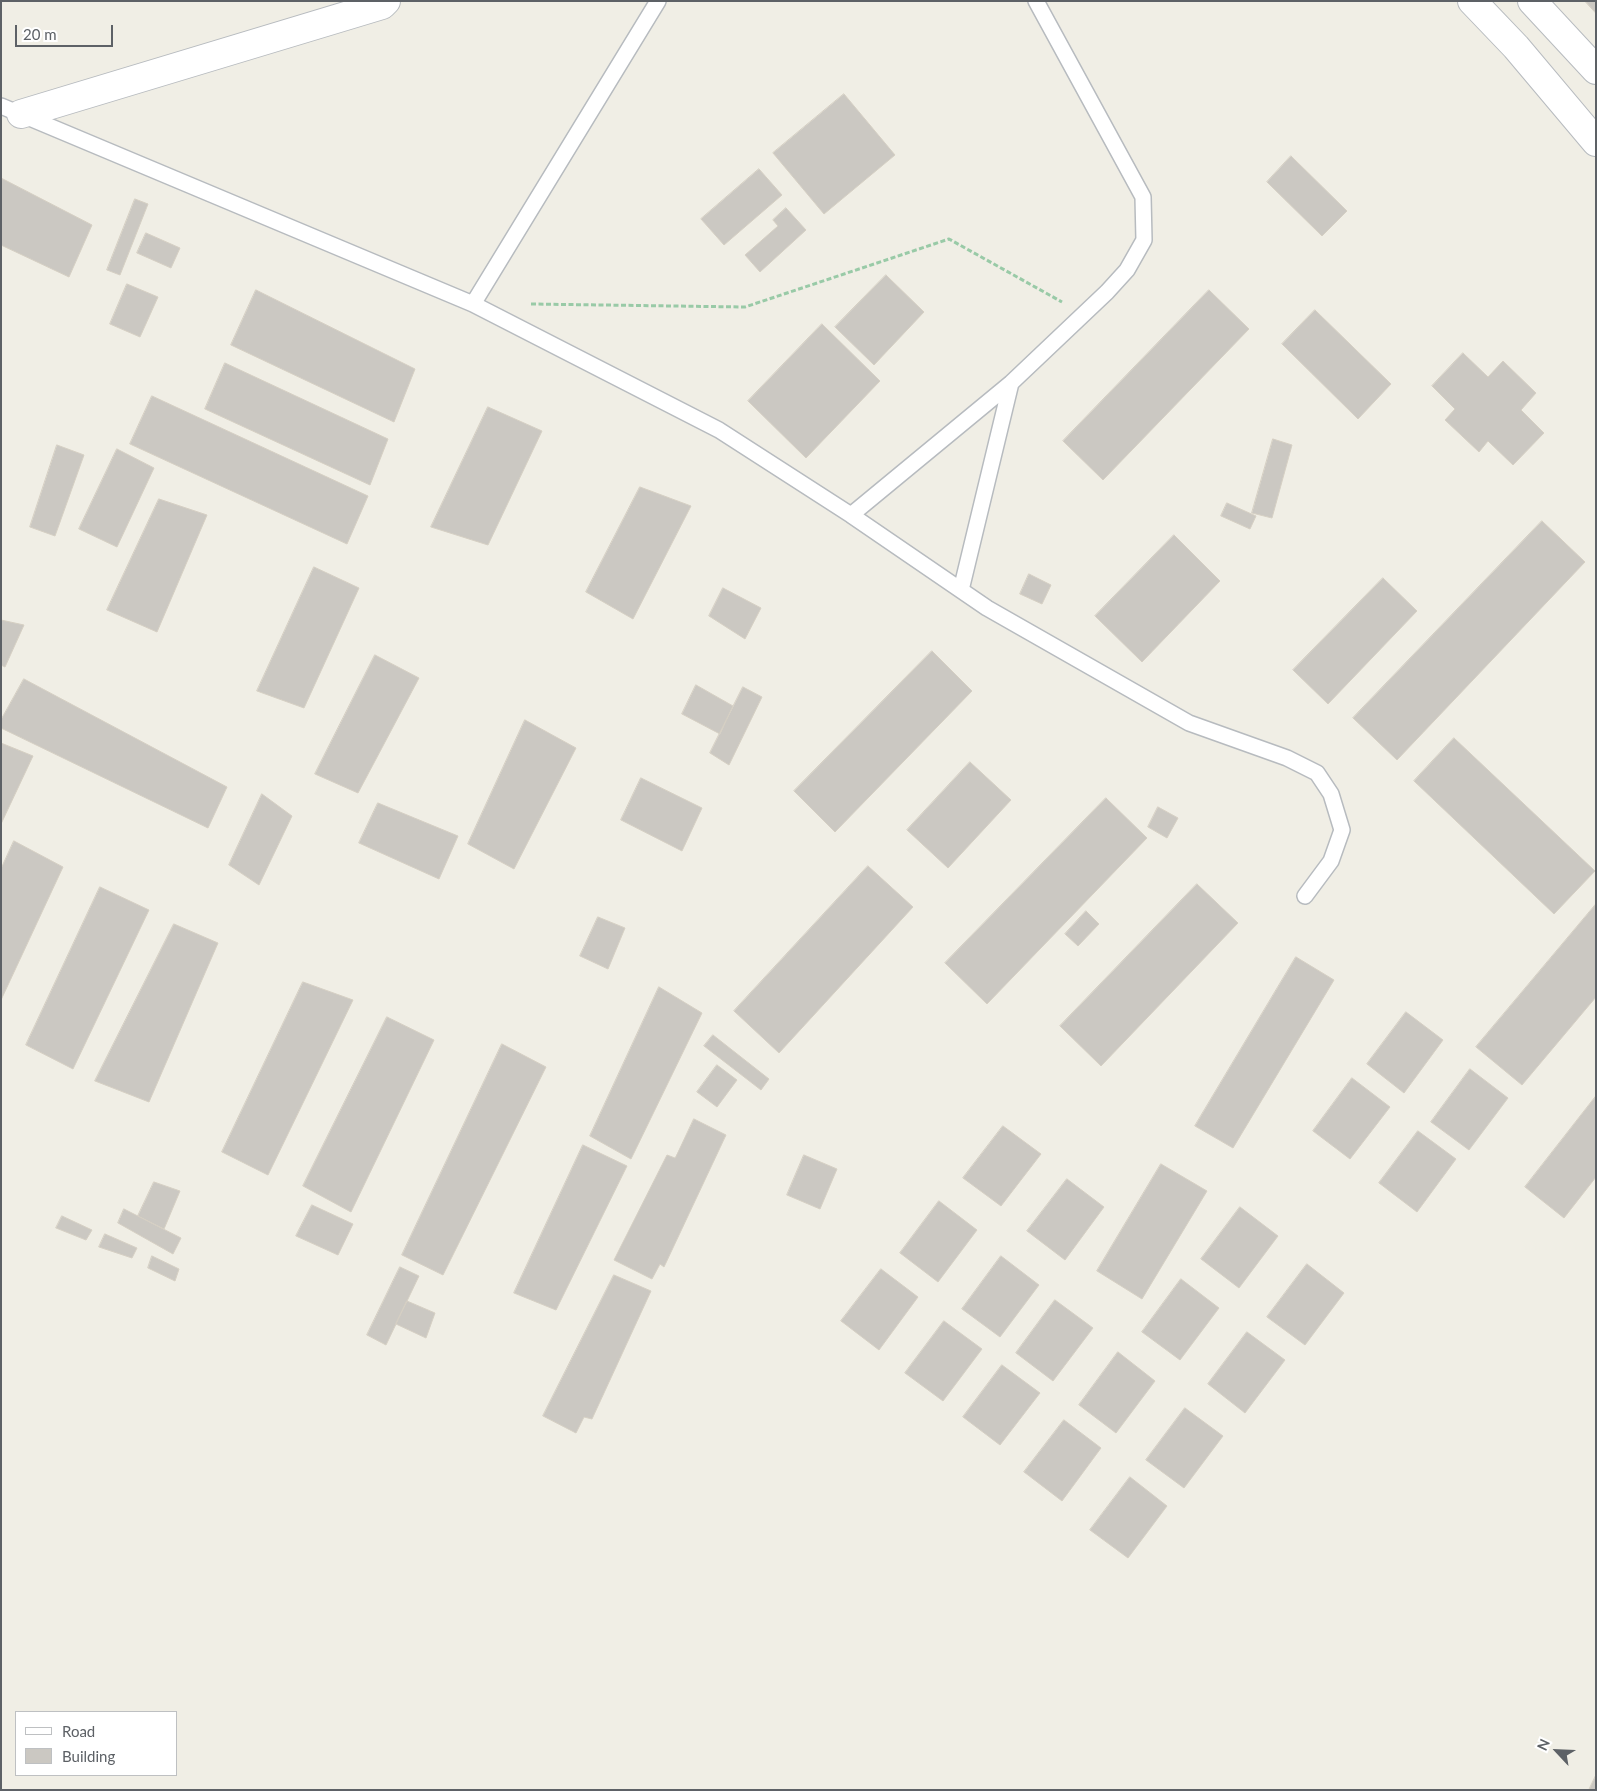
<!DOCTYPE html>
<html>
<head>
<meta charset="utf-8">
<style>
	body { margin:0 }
	#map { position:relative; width:1597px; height:1791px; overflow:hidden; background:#f0eee5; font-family:Lato,sans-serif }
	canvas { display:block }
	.frame { position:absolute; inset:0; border:2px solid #5d6166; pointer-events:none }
	.legend { position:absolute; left:15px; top:1711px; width:162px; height:65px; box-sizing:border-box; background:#fff; border:1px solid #bec0c2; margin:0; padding:6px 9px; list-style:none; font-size:15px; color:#5d6166 }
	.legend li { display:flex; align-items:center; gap:10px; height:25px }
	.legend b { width:25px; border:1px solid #bec0c2 }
	.north { position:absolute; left:1532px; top:1726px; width:50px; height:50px; -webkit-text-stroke:4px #fff; paint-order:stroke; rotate:295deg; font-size:14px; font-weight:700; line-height:20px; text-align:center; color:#5d6166 }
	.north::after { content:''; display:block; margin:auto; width:18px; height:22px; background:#5d6166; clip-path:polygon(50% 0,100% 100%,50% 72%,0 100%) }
	.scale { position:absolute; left:15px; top:25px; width:98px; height:22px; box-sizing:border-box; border:2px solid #5d6166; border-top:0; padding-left:6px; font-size:15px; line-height:18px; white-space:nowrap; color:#5d6166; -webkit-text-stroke:4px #fff; paint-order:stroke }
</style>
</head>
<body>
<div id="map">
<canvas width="1597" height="1791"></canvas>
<div class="frame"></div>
<ul class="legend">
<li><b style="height:6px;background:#fff"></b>Road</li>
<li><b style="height:14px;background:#cbc8c2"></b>Building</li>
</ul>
<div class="north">N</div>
<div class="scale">20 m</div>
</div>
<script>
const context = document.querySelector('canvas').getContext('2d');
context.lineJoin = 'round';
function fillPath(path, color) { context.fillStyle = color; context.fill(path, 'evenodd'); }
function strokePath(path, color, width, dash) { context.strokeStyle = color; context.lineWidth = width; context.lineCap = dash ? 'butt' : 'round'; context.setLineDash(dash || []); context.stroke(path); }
const building = new Path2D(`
	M1585,1H1596V13Z
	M844,94L895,155L824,214L773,153Z
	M1291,156L1347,211L1322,236L1267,182Z
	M759,169L782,195L724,245L701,219Z
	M1,178L92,225L69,277L1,245Z
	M135,199L148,204L120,275L107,270Z
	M786,208L806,230L760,272L745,255L778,226L773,220Z
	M146,233L180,248L171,268L137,253Z
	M886,275L924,312L874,365L835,327Z
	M127,284L158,297L140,337L110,324Z
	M256,290L415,369L394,422L231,345Z
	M1209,290L1249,329L1103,480L1063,441Z
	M1315,310L1391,384L1358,419L1282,344Z
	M822,324L880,381L806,458L748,401Z
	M1463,353L1488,377L1503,361L1536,393L1521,410L1544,433L1513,465L1488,441L1479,452L1445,420L1455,409L1432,386Z
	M225,363L388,439L370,485L205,409Z
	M152,396L368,496L347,544L130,444Z
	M488,407L542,431L488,545L431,527Z
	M1273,439L1292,445L1272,518L1252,513Z
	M57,445L84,455L55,536L30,527Z
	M117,449L154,468L117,547L79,529Z
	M640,487L691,506L633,619L586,592Z
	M159,499L207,515L157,632L107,610Z
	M1227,503L1256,516L1250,529L1221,516Z
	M1542,521L1585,562L1397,760L1353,718Z
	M1174,535L1220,581L1142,662L1095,616Z
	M314,567L359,588L304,708L257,691Z
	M1029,574L1051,585L1042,604L1020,594Z
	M1383,578L1417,611L1328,704L1293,670Z
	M723,588L761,608L745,639L709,616Z
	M1,620L24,625L5,667L1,665Z
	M932,651L972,691L835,832L794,791Z
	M375,655L419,678L358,793L315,774Z
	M24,679L227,787L208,828L1,728V720Z
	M696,685L733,706L720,734L682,714Z
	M743,687L762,697L729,765L710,753Z
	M525,720L576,748L514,869L468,844Z
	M1454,738L1595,871L1554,914L1414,781Z
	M1,743L33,756L1,824Z
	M970,762L1011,800L948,868L907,830Z
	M641,778L702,808L682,851L621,820Z
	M262,794L292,816L259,885L229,865Z
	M1106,798L1147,838L987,1004L945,963Z
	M378,803L458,836L439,879L359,843Z
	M1158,807L1178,818L1167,838L1148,827Z
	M14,841L63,867L1,1000V869Z
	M868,866L913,907L779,1053L734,1011Z
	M1197,884L1238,923L1101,1066L1060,1026Z
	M100,887L149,910L73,1069L26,1045Z
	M1596,904V997L1522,1085L1476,1047Z
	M1086,911L1099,924L1078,946L1065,934Z
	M598,917L625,928L608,969L580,956Z
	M174,924L218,943L149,1102L95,1081Z
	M1296,957L1334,980L1233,1148L1195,1126Z
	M303,982L353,1000L268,1175L222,1152Z
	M659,987L702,1013L631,1159L590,1136Z
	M1406,1012L1443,1040L1404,1093L1367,1064Z
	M387,1017L434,1040L351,1212L303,1186Z
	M713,1035L769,1079L761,1090L704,1046Z
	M502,1044L546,1067L443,1275L402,1255Z
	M717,1065L737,1080L717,1107L697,1092Z
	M1470,1069L1508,1098L1469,1150L1431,1122Z
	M1352,1078L1390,1107L1350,1159L1313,1131Z
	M1596,1096V1177L1564,1218L1525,1187Z
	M694,1119L726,1135L664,1267L660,1264L652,1279L614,1260L667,1155L675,1158Z
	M1003,1126L1041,1154L1001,1206L963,1178Z
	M1418,1131L1456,1159L1417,1212L1379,1183Z
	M583,1145L627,1166L556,1310L514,1293Z
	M804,1155L837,1169L820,1209L787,1195Z
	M1161,1164L1207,1191L1142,1299L1097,1271Z
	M1067,1179L1104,1207L1065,1260L1027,1231Z
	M154,1182L180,1191L164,1229L138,1216Z
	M939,1201L977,1230L938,1282L900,1253Z
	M312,1205L353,1224L338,1255L296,1236Z
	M1240,1207L1278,1236L1239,1288L1201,1259Z
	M124,1209L181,1238L173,1254L118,1223Z
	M62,1216L92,1230L86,1240L56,1228Z
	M105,1234L137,1248L132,1258L99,1247Z
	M152,1256L179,1269L175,1281L148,1268Z
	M1001,1256L1039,1285L1000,1337L962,1309Z
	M1307,1264L1344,1293L1305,1345L1267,1317Z
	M400,1267L419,1276L386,1345L367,1335Z
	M881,1269L918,1297L879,1350L841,1321Z
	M614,1275L651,1291L592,1419L584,1417L576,1433L543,1416Z
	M1181,1279L1219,1308L1180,1360L1142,1332Z
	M1055,1300L1093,1328L1053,1381L1016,1353Z
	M407,1301L435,1313L426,1338L396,1324Z
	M944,1321L982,1349L943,1401L905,1373Z
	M1247,1332L1285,1360L1245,1413L1208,1384Z
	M1118,1352L1155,1381L1116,1433L1079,1405Z
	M1002,1365L1040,1393L1000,1445L963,1417Z
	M1185,1408L1223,1436L1184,1488L1146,1460Z
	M1064,1420L1101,1448L1062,1501L1024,1472Z
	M1130,1477L1167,1506L1128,1558L1090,1530Z
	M1596,1775V1790H1589Z`);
const path = new Path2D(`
	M531,304L745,307L949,239L1062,302`);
const service = new Path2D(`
	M1,106L473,304L719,430L851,515L987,608L1189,723L1287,758L1317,773L1331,794L1342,830L1331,861L1305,896
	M473,304L658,1
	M851,515L1011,383L1107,292L1127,270L1144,240L1143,197L1036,1
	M961,590L1011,383`);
const minor = new Path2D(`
	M21,114L382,5L386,1`);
const tertiary = new Path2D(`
	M1472,1L1516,47L1596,142
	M1532,1L1596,70`);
fillPath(building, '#cbc8c2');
strokePath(building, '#d5cfc3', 1);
strokePath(service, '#b7bbbf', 18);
strokePath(minor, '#b7bbbf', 30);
strokePath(tertiary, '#b7bbbf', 30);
strokePath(path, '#99caa7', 3, [5, 2.5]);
strokePath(service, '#fff', 15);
strokePath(minor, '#fff', 28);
strokePath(tertiary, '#fff', 28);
</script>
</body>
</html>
